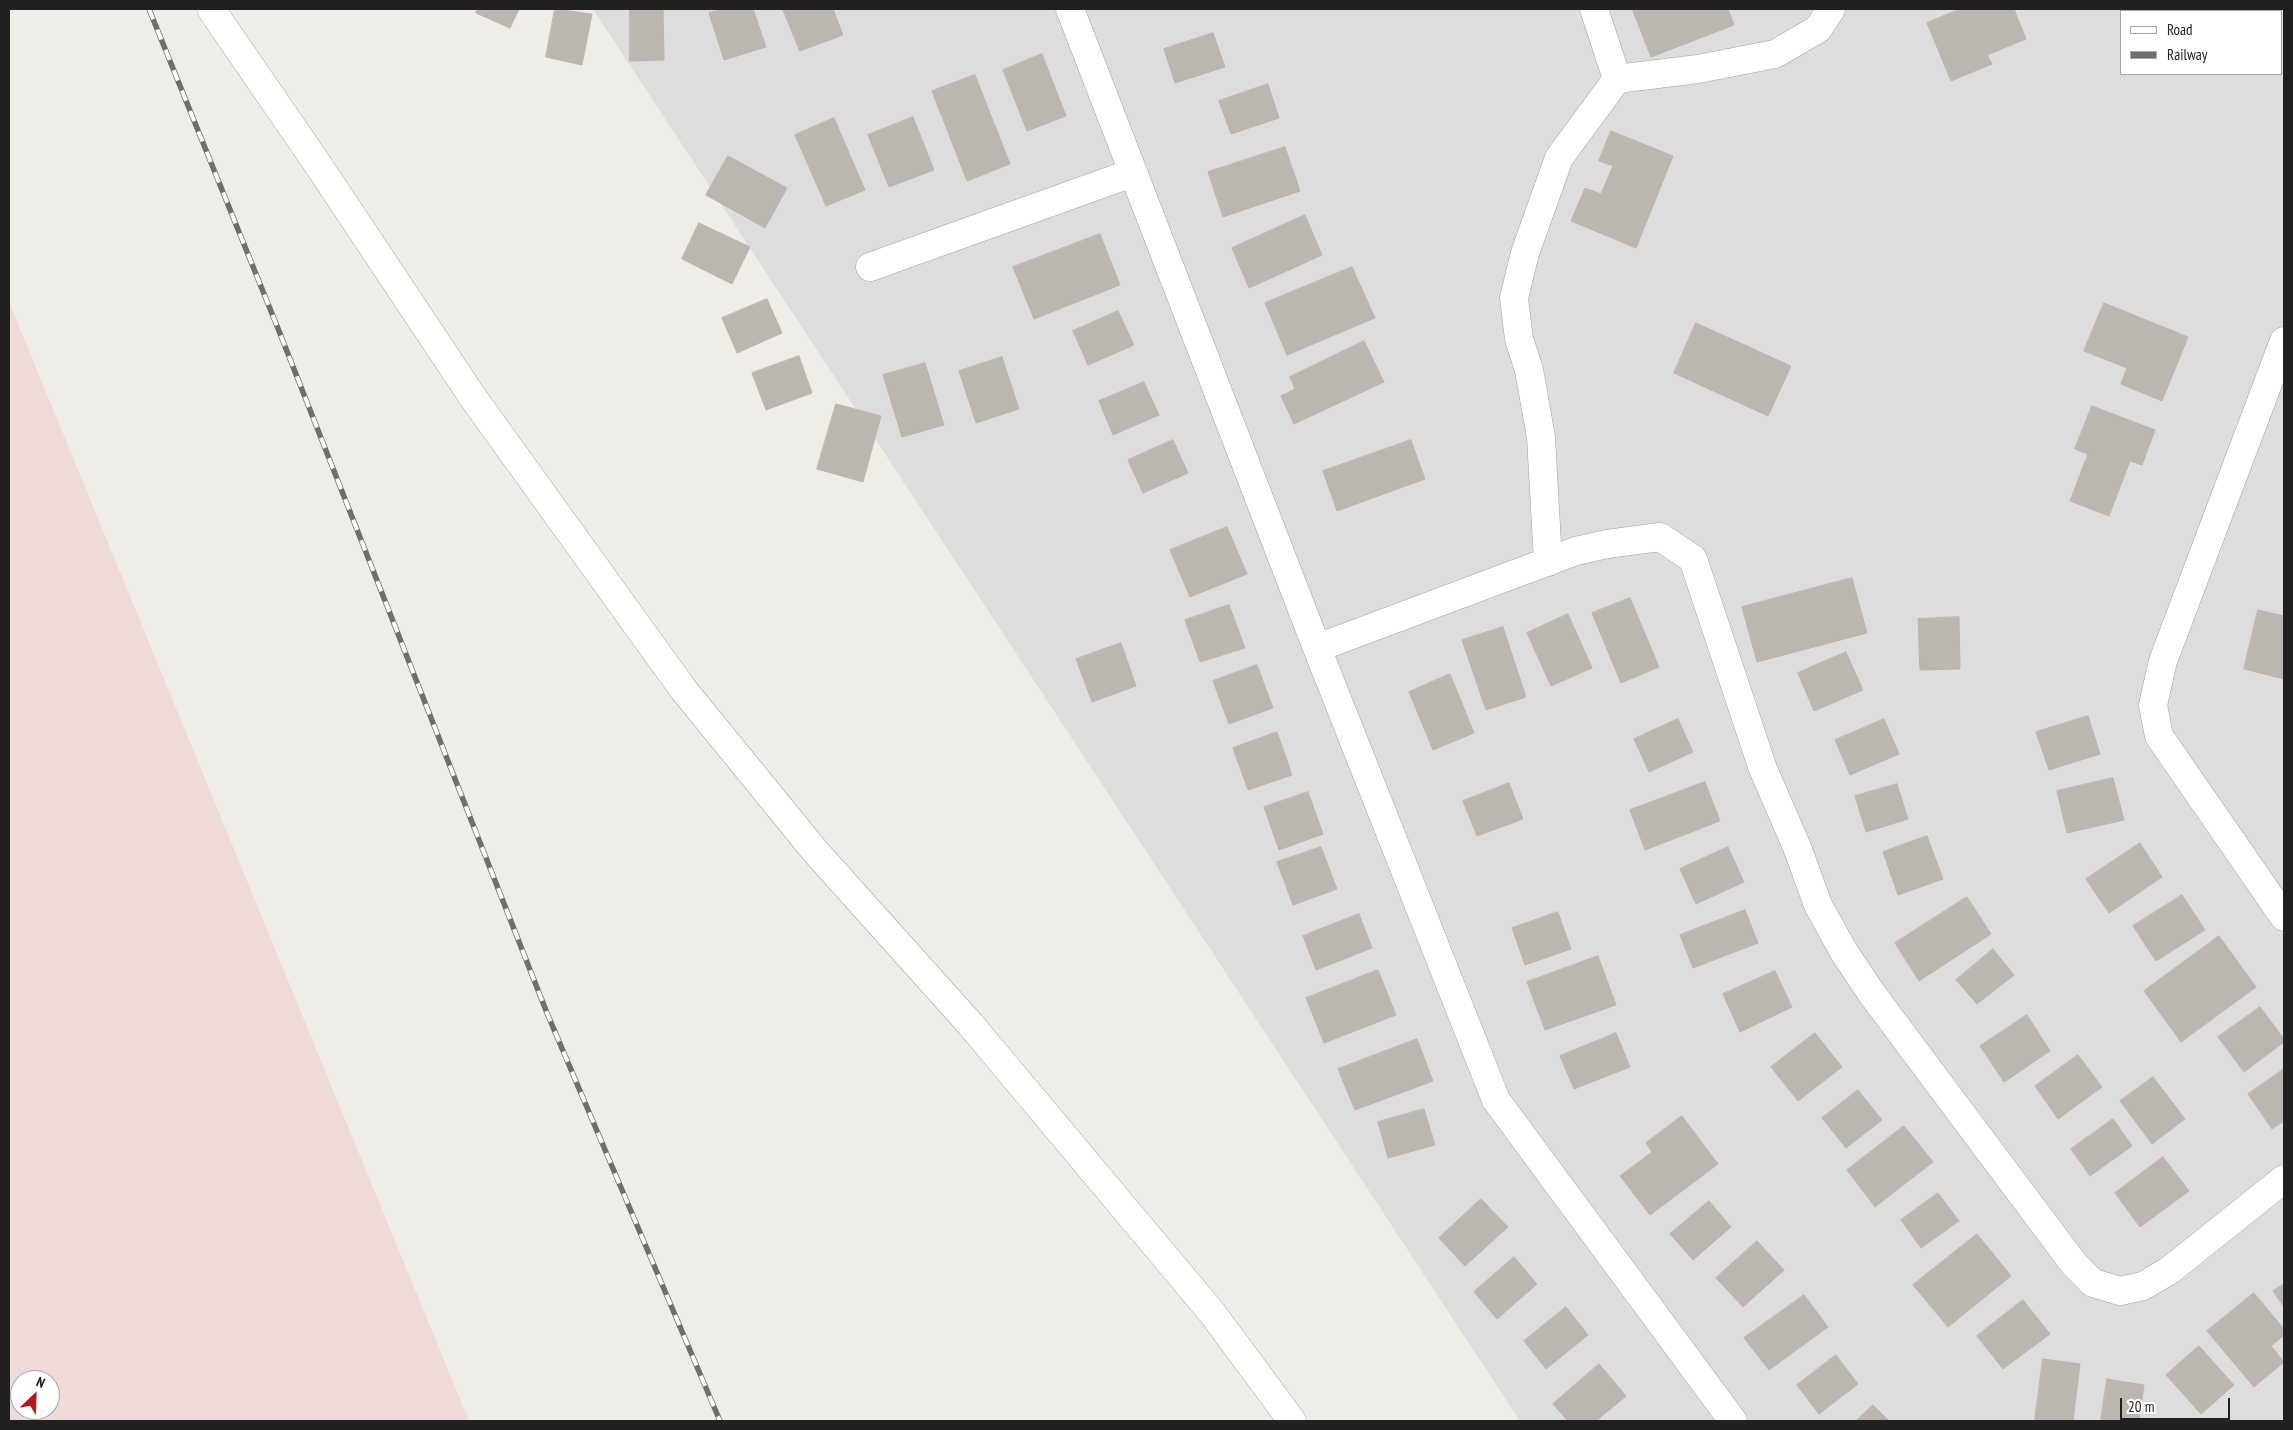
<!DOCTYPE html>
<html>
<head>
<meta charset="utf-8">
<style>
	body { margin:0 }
	#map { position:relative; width:2293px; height:1430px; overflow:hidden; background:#efede8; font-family:"PT Sans Narrow",sans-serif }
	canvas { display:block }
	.frame { position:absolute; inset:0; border:10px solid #202020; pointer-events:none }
	.legend { position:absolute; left:2120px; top:10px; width:162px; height:65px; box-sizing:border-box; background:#fff; border:1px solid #a6a6a6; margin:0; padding:6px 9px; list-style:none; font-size:15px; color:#202020 }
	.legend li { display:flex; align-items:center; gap:10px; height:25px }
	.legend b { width:25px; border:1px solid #a6a6a6 }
	.north { position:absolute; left:10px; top:1370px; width:50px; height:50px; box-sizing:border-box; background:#fff; border:1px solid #a6a6a6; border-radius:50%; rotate:24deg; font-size:14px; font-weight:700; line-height:20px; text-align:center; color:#202020 }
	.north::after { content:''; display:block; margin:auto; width:18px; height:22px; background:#b71919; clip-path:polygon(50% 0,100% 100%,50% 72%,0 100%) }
	.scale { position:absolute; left:2120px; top:1398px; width:110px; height:22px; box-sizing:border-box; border:2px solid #202020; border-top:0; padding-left:6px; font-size:15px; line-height:18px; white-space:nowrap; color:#202020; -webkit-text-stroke:4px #fff; paint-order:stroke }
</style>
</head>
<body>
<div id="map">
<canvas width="2293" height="1430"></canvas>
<div class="frame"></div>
<ul class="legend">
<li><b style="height:6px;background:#fff"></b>Road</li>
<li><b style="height:6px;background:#6e6e6e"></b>Railway</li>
</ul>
<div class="north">N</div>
<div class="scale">20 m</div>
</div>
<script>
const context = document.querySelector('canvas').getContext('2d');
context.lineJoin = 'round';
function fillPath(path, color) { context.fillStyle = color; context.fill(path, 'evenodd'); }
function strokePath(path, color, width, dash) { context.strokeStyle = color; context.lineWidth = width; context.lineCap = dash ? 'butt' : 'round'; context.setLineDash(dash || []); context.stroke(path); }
const residential = new Path2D(`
	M593,9H2284V1421H1520ZM2122,11H2282V74H2122Z`);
const commercial = new Path2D(`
	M9,302L469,1421H9ZM20,1380H50V1410H20Z`);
const building = new Path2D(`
	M478,9H519L510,28L476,13Z
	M555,9L592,14L582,65L546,57Z
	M630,9H663L664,60L630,61Z
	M723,9H753L766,47L724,60L709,13Z
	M783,9H833L843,35L800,51Z
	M1638,9H1728L1734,25L1651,57L1633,11Z
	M1960,9H2014L2026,39L1987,55L1992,64L1951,81L1927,23Z
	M1213,33L1225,67L1175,83L1164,49Z
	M1042,54L1066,116L1027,131L1003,70Z
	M975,75L1010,164L967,181L932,91Z
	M1268,84L1279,118L1231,134L1219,101Z
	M913,117L934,170L889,187L868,135Z
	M834,118L865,190L826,206L795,135Z
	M1611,131L1673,156L1636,248L1571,221L1585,188L1601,194L1613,166L1599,161Z
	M1285,147L1300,191L1223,217L1208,172Z
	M728,156L787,188L765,228L706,195Z
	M1305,215L1322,255L1249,288L1232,248Z
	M699,223L750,247L732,284L682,259Z
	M1100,234L1120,285L1034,319L1013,267Z
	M1352,267L1375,318L1287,355L1265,303Z
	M767,299L782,333L737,353L722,318Z
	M2104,303L2188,337L2162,401L2121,384L2127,368L2084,351Z
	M1118,311L1134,345L1088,365L1073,331Z
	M1696,323L1791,366L1768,416L1674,373Z
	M1364,341L1384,382L1294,424L1281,396L1295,389L1290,377Z
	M799,356L812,393L766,410L752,373Z
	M1002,357L1019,409L976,423L959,371Z
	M925,363L944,425L902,437L883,375Z
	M1144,382L1159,415L1113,435L1099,401Z
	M836,404L881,416L863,482L817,469Z
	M2092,406L2155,430L2142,465L2130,461L2109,516L2070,501L2088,454L2075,449Z
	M1173,440L1188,473L1143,493L1128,460Z
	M1411,440L1425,479L1337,511L1323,471Z
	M1227,527L1247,574L1190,597L1170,550Z
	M1852,578L1867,633L1757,662L1742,607Z
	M1630,598L1659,667L1621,683L1592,613Z
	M1229,605L1245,648L1200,662L1185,620Z
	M2258,610L2284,616V679L2244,669Z
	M1568,614L1592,668L1551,686L1527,633Z
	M1959,617L1960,669L1920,670L1918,619Z
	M1503,627L1526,697L1486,710L1462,640Z
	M1121,643L1136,686L1092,702L1076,659Z
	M1846,652L1863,690L1814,711L1798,673Z
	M1257,665L1273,708L1229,724L1213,681Z
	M1450,674L1474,733L1433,750L1409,692Z
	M2088,716L2100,754L2049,770L2036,732Z
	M1678,719L1693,752L1649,772L1634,739Z
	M1884,719L1899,754L1850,775L1835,740Z
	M1277,732L1292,775L1248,790L1233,748Z
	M2113,778L2124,820L2067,833L2057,791Z
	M1705,782L1720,821L1645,850L1630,810Z
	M1509,783L1523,819L1477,836L1463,801Z
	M1897,784L1908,819L1866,832L1855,796Z
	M1308,792L1323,834L1279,850L1264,807Z
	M1927,836L1943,879L1898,895L1883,852Z
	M2140,843L2162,877L2109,913L2086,879Z
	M1321,847L1337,889L1293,905L1277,862Z
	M1728,847L1744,882L1696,904L1680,869Z
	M2182,895L2205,930L2156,961L2133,926Z
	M1967,897L1991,934L1919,981L1895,943Z
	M1745,910L1758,943L1693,968L1680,935Z
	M1558,912L1571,949L1525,965L1512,928Z
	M1359,914L1372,948L1316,970L1303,936Z
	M2219,936L2256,987L2181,1042L2144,991Z
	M1993,949L2014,975L1977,1004L1956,980Z
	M1598,956L1616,1005L1545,1030L1527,982Z
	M1378,970L1396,1015L1324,1043L1306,998Z
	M1775,971L1792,1007L1740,1032L1723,994Z
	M2260,1007L2284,1039V1042L2244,1072L2218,1037Z
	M2027,1015L2050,1051L2004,1082L1980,1046Z
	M1616,1033L1630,1067L1574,1089L1560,1056Z
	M1815,1033L1842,1067L1798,1101L1771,1067Z
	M1417,1039L1433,1081L1355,1110L1338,1069Z
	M2078,1055L2102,1087L2058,1119L2035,1086Z
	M2284,1069V1121L2272,1129L2248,1094Z
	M2153,1077L2185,1119L2152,1144L2120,1101Z
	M1858,1090L1882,1120L1846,1148L1822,1118Z
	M1424,1109L1435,1145L1388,1158L1378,1122Z
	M1682,1116L1718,1164L1650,1215L1620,1176L1652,1152L1646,1143Z
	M2113,1119L2132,1146L2090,1176L2071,1149Z
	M1904,1126L1933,1162L1875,1207L1847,1170Z
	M2163,1157L2189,1191L2140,1227L2115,1193Z
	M1938,1193L1959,1221L1921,1248L1901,1220Z
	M1481,1199L1508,1227L1465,1266L1439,1238Z
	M1709,1201L1731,1227L1693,1260L1670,1234Z
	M1977,1234L2011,1276L1948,1327L1913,1285Z
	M1757,1241L1784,1270L1743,1307L1716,1278Z
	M1514,1257L1537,1284L1497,1319L1474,1292Z
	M2284,1284V1307L2273,1291Z
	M2254,1293L2284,1329V1335L2271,1346L2284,1362L2254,1387L2207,1331Z
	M1804,1295L1828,1327L1769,1370L1744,1338Z
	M2023,1300L2050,1334L2003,1369L1977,1336Z
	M1566,1307L1588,1335L1546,1369L1524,1341Z
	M2199,1346L2234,1385L2201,1414L2166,1375Z
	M1836,1355L1858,1384L1819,1414L1797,1385Z
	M2043,1359L2080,1364L2073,1421L2035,1420Z
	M1599,1364L1626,1396L1596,1421H1568L1553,1404Z
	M2107,1379L2144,1385L2139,1421H2101Z
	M1873,1405L1889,1421H1856Z`);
const minor = new Path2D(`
	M211,9L321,169L474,399L683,689L815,851L971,1025L1213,1314L1292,1421
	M1070,9L1317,648L1496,1100L1733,1421
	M1594,9L1617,79L1698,69L1775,54L1818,29L1831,9
	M870,267L1132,173
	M2284,341L2163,661L2153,705L2159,736L2284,917
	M1548,562L1541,437L1529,370L1519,339L1514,298L1525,253L1559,158L1617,79
	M1317,648L1576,551L1607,544L1660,537L1693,559L1763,769L1797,847L1818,905L1844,952L1872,994L2074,1264L2093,1283L2120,1291L2143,1286L2170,1270L2284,1179`);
const rail = new Path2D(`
	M149,9L279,331L547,1013L720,1421`);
fillPath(residential, '#dedddd');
fillPath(commercial, '#eedad9');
fillPath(building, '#bcb6b1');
strokePath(building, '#bfb4ac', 1);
strokePath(minor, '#a1a1a1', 29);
strokePath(minor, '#fff', 28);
strokePath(rail, '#6e6e6e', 5.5);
strokePath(rail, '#fff', 4, [11]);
</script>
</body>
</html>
